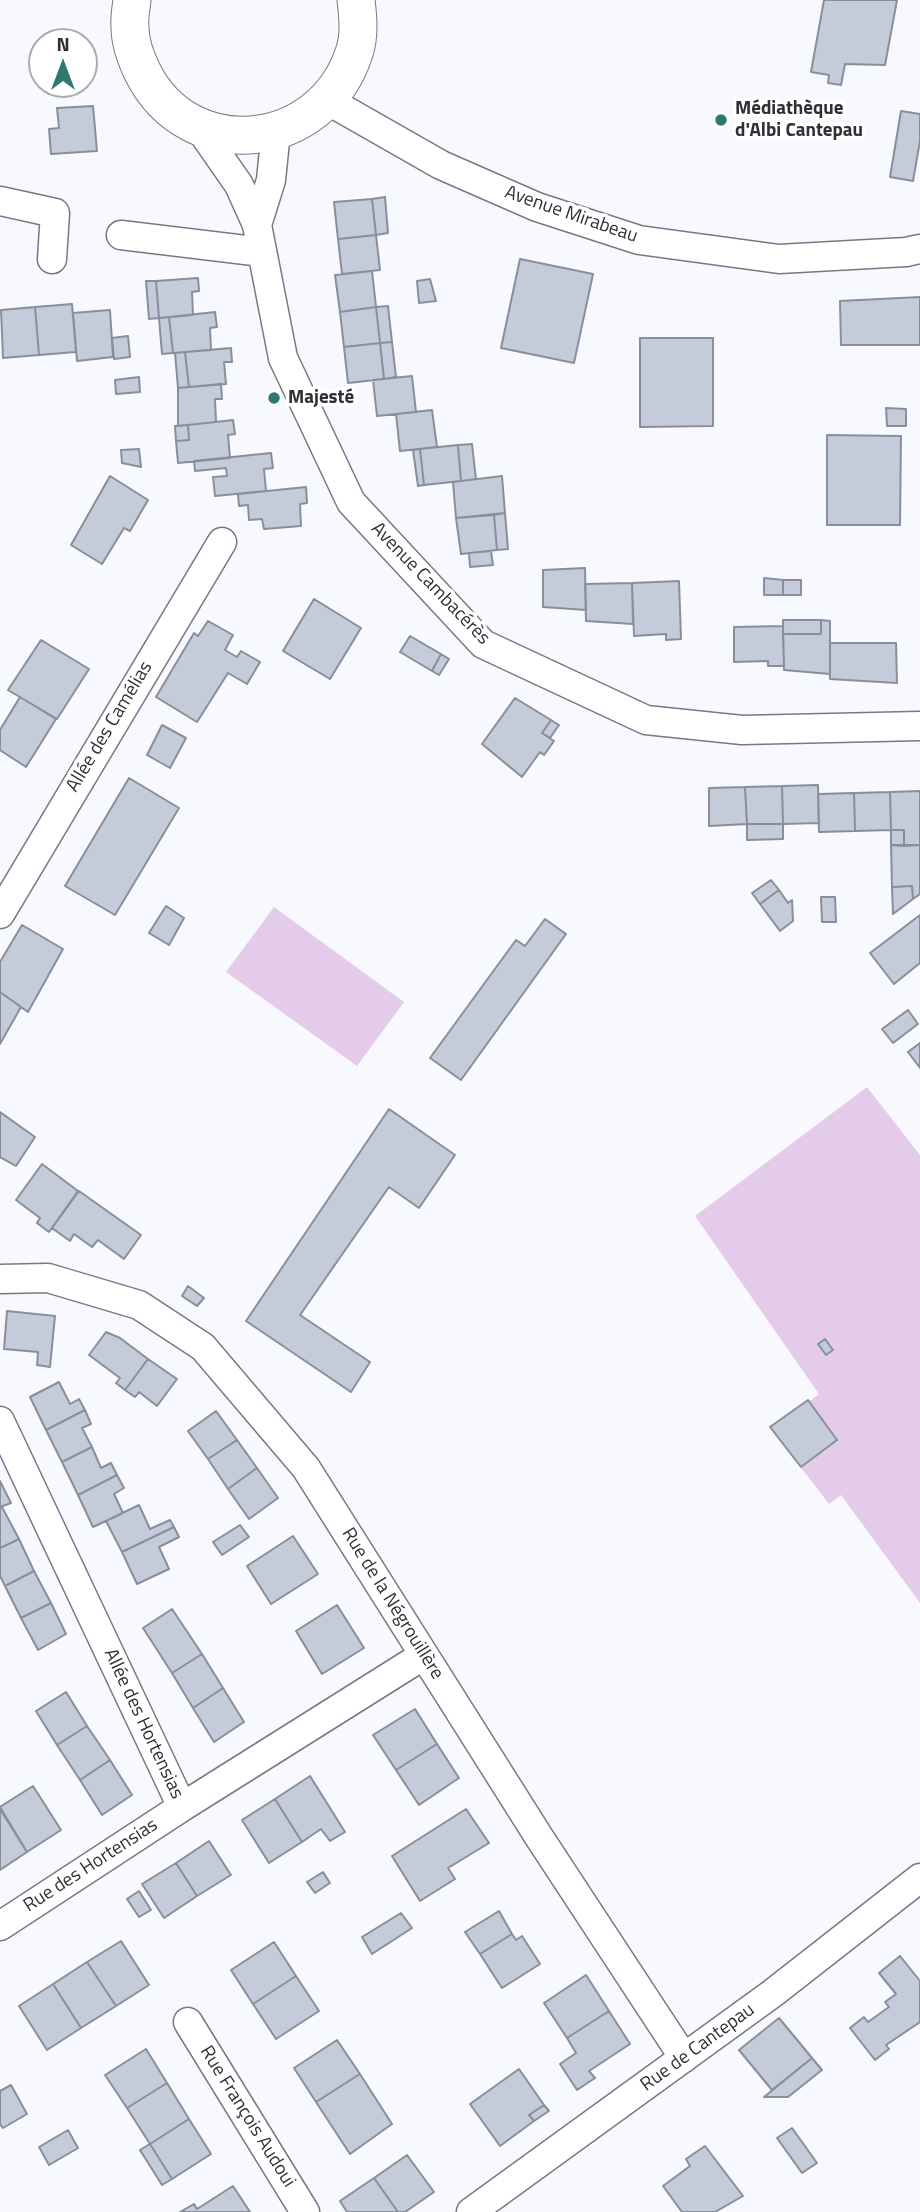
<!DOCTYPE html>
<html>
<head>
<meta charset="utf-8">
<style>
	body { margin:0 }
	#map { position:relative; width:920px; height:2212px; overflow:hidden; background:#f8f9ff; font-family:"Titillium Web",sans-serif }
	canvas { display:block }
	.north { position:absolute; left:28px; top:28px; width:70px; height:70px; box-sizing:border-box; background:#fff; border:2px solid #acacae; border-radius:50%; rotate:0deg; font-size:19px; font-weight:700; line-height:28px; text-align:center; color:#2f3035 }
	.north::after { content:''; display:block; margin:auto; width:24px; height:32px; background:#2f7772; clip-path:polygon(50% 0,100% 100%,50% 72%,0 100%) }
</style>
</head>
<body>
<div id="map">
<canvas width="920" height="2212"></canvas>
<div class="north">N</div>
</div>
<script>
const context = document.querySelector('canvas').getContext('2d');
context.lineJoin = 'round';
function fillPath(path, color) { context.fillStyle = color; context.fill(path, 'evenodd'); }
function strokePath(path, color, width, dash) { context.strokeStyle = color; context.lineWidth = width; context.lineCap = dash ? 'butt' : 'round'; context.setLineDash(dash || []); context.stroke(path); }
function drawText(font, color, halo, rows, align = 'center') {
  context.font = font + ' "Titillium Web",sans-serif'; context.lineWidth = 7; context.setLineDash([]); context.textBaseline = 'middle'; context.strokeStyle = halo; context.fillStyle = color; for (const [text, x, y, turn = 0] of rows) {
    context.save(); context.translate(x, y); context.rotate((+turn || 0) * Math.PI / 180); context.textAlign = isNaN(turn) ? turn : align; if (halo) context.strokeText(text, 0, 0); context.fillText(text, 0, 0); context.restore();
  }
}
const green = new Path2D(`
	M274,907L404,1002L357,1066L226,972Z
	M867,1087L920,1155V1603L841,1495L829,1504L772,1430L819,1394L695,1216Z`);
const building = new Path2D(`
	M824,0H897L885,65L845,64L841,85L828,83L829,75L811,72Z
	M93,106L97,151L51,154L49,129L59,128L57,108Z
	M901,111L920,114V141L913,181L890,177Z
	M385,197L388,233L376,235L372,199Z
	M372,199L376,235L338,239L334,202Z
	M376,235L380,270L342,274L338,239Z
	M520,259L593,274L574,363L501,348Z
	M372,271L376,307L340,312L335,275Z
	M198,278L199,291L192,292L193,315L159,318L156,281Z
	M430,279L436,301L419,303L417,281Z
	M146,281H156L159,318L149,319Z
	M920,297V345H841L840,301Z
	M72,304L76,352L39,355L35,307Z
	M388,306L392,342L380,343L376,307Z
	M35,307L39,355L3,358L1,310Z
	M376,307L380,343L344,347L340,312Z
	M110,310L113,357L77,361L73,313Z
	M215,312L217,327L210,328L211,350L173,353L169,317Z
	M169,317L173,353L162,354L159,318Z
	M128,336L130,357L114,359L112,338Z
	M640,338H713V426L640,427Z
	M392,342L396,377L384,379L380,343Z
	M380,343L384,379L348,383L344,347Z
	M231,348L232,362H224L226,384L189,387L185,352Z
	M185,352L189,387L178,388L175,353Z
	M412,376L416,412L377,416L373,380Z
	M139,377L140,392L116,394L115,380Z
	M221,384L222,399H215L216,422L178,426V388Z
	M886,408L906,409V426H887Z
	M432,410L437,447L400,451L396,414Z
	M233,420L235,434L228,435L230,458L178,463L176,441L189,440L188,425Z
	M188,425L189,440L176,441L175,426Z
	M827,435L901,436L900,525H827Z
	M472,444L476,479L461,481L458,445Z
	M458,445L461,481L424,485L420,449Z
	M139,449L141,467L122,463L121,450Z
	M420,449L424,485L418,486L413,450Z
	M271,453L273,468L264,469L266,491L215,496L213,477L227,476L226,468L195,471L194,461Z
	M110,476L148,500L130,531L124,528L102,564L71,545Z
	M502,476L505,513L456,518L453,482Z
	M306,487L307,503L300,504L301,526L264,529L262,519L249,520L248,505L239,506L238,494Z
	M505,513L508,549L497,550L494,515Z
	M494,515L497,550L461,554L456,518Z
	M491,551L493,565L470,567L469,553Z
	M585,568L586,610L543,607V570Z
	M764,578L783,580V595H764Z
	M783,580H801V595H783Z
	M679,581L681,639L666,640V634L634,636L632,583Z
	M632,583L633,624L586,621L585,584Z
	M314,599L361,628L330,679L283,651Z
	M783,620H821V634H783Z
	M821,620L830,621V674L784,670L783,634H821Z
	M208,621L233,635L225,650L237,657L241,651L260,662L247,684L228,673L197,722L156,697L194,633L198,636Z
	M783,626L784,666H768V661L734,662V627Z
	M410,636L441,654L432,671L400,652Z
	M41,640L89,669L57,719L8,690Z
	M830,643H896L897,683L830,679Z
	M441,654L449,659L439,675L432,671Z
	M20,697L56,719L26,767L0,750V730Z
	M515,698L551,720L542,733L554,741L544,755L540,752L522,777L482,744Z
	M551,720L559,725L550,738L542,733Z
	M162,725L186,738L170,768L147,755Z
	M129,778L179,808L115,915L65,886Z
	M818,785L819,823L783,824L782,786Z
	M782,786L783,824H747L745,787Z
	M745,787L747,824L709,826V788Z
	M920,791V845L904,846V830H891L890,792Z
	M890,792L891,830L855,831L854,793Z
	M854,793L855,831L819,832L818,794Z
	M747,824H783V839L747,840Z
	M891,830H904V846L891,845Z
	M891,845H920V894L913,899L912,886L892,887Z
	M771,880L779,890L760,904L752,893Z
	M912,886L913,899L893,914L892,887Z
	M779,890L788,903L792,900L793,921L780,931L760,904Z
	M821,897H835L836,922H822Z
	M166,906L184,918L169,945L149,933Z
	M920,915V963L894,984L870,953Z
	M545,919L566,934L461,1080L430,1058L516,940L525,946Z
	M22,925L63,949L28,1012L0,992V962Z
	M0,992L21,1007L0,1044Z
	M908,1010L918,1024L893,1043L882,1029Z
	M920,1043V1068L908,1052Z
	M389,1109L455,1155L419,1208L389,1187L300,1315L370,1362L351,1392L246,1321Z
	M0,1112L35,1137L16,1166L0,1157Z
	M42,1164L78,1191L49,1232L37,1223L40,1218L16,1200Z
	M79,1191L141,1235L124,1259L98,1240L92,1247L74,1234L70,1241L52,1228Z
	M188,1286L204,1298L197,1306L182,1296Z
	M7,1311L55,1316L50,1367L37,1365L38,1352L4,1349Z
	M106,1332L120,1338L148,1359L125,1390L116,1383L120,1378L89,1355Z
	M825,1339L833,1350L826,1355L818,1344Z
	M148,1359L177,1379L157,1406L139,1392L135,1397L125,1390Z
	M59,1382L70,1404L79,1399L85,1410L46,1430L30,1397Z
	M808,1400L837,1440L801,1467L770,1427Z
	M85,1410L91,1424L82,1428L92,1447L62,1462L46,1430Z
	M216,1411L237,1440L208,1459L188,1431Z
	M237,1440L257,1468L228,1489L208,1459Z
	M92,1447L101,1468L111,1463L117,1475L78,1495L62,1462Z
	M257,1468L278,1498L249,1519L228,1489Z
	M117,1475L124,1488L114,1494L123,1513L93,1527L78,1495Z
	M0,1481L11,1503L0,1507Z
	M139,1505L150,1529L170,1520L174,1527L122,1552L106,1521Z
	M0,1507H2L19,1539L0,1548Z
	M240,1525L249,1537L222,1555L213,1542Z
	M174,1527L179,1537L159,1547L169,1569L137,1584L122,1552Z
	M293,1536L318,1574L271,1604L247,1566Z
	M19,1539L34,1571L5,1586L0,1576V1548Z
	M34,1571L51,1603L21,1618L5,1586Z
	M51,1603L66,1634L38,1650L21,1618Z
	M337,1605L364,1648L322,1674L296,1631Z
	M172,1609L202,1654L172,1673L143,1628Z
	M202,1654L223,1688L193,1708L172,1673Z
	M223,1688L244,1722L214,1742L193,1708Z
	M66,1692L87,1726L57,1745L36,1711Z
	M415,1709L437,1744L396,1770L373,1735Z
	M87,1726L110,1760L80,1780L57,1745Z
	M437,1744L459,1778L419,1805L396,1770Z
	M110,1760L132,1795L102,1815L80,1780Z
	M310,1776L345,1832L330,1841L321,1829L302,1842L275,1799Z
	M33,1786L61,1830L27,1852L0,1807Z
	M275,1799L302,1842L269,1863L242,1820Z
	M0,1809L27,1852L0,1870Z
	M466,1809L489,1843L448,1868L455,1879L420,1901L392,1856Z
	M209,1841L231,1875L197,1896L176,1863Z
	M176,1863L197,1896L164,1918L142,1884Z
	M323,1872L330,1883L315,1893L307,1882Z
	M139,1891L151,1910L139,1917L127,1899Z
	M499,1911L512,1934L480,1954L465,1932Z
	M401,1913L412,1928L372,1954L362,1937Z
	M512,1934L516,1940L522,1936L540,1964L502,1988L480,1954Z
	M121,1941L149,1985L116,2006L87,1962Z
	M274,1942L296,1976L253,2004L231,1970Z
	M900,1956L920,1981V2022L886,2045L889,2049L875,2060L850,2028L864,2017L868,2022L889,2007L885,2002L896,1994L879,1973Z
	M87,1962L116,2006L81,2028L53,1984Z
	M586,1975L609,2011L567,2038L544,2003Z
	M296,1976L319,2011L276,2039L253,2004Z
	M53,1984L81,2028L47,2050L19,2006Z
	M609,2011L630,2044L589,2071L595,2078L577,2090L560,2064L576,2053L567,2038Z
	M779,2018L812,2058L772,2090L739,2050Z
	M337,2040L360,2074L316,2102L294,2068Z
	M146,2049L167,2083L127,2108L105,2075Z
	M812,2058L822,2070L788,2097H764Z
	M519,2069L544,2105L529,2115L534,2121L500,2146L470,2104Z
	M360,2074L392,2124L350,2154L316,2102Z
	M167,2083L189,2119L150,2144L127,2108Z
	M11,2085L27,2114L3,2128L0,2124V2091Z
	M544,2105L549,2111L534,2121L529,2115Z
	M189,2119L211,2154L172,2179L150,2144Z
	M792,2128L817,2163L802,2173L777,2138Z
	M68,2130L78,2148L49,2165L39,2147Z
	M150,2144L172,2179L162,2185L140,2150Z
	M705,2146L743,2196L715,2212H682L663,2186L690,2166L686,2159Z
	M407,2155L434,2192L405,2212H398L374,2178Z
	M374,2178L398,2212H347L340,2201Z
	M233,2186L250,2212H180L194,2204L197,2209Z`);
const minor = new Path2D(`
	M327,100L441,165L537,207L639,240L779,259L906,252L920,249
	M198,126L239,185L257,225L283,358L351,502L483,644L646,720L742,730L920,726
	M0,201L55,213L52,259
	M257,225L271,180L276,131
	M121,235L262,252
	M0,914L222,542
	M0,1279L48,1278L139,1305L203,1347L306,1468L539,1837L684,2058
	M0,1421L182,1807L424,1655
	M0,1926L182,1807
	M188,2022L305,2212
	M471,2212L773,1993L920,1878`);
const major = new Path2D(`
	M132,0C131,9 129,18 130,27C130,42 136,59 143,73C190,166 322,151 354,53C360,36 358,17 356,0`);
const markers = [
	[721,120,7,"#2f7772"],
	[274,398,7,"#2f7772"]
];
const poiNames = [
	["Médiathèque",735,109],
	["d'Albi Cantepau",735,131],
	["Majesté",288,398]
];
const streetNames = [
	["Avenue Mirabeau",571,215,19],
	["Avenue Cambacérès",430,584,46],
	["Allée des Camélias",110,727,-59],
	["Rue de la Négrouillère",392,1604,58],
	["Allée des Hortensias",143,1724,65],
	["Rue des Hortensias",91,1866,-33],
	["Rue de Cantepau",698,2048,-36],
	["Rue François Audoui",247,2117,58]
];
fillPath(green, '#e5cbea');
fillPath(building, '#c5ccd9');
strokePath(building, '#888e9b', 2);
strokePath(minor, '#777885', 31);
strokePath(major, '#777885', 39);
strokePath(minor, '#fff', 28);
strokePath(major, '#fff', 37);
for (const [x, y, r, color] of markers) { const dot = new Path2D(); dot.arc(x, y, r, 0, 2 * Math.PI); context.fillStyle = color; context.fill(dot); strokePath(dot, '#fff', 2.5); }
drawText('bold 19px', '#2f3035', '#fff', poiNames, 'left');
drawText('19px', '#2f3035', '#fff', streetNames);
</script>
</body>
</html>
